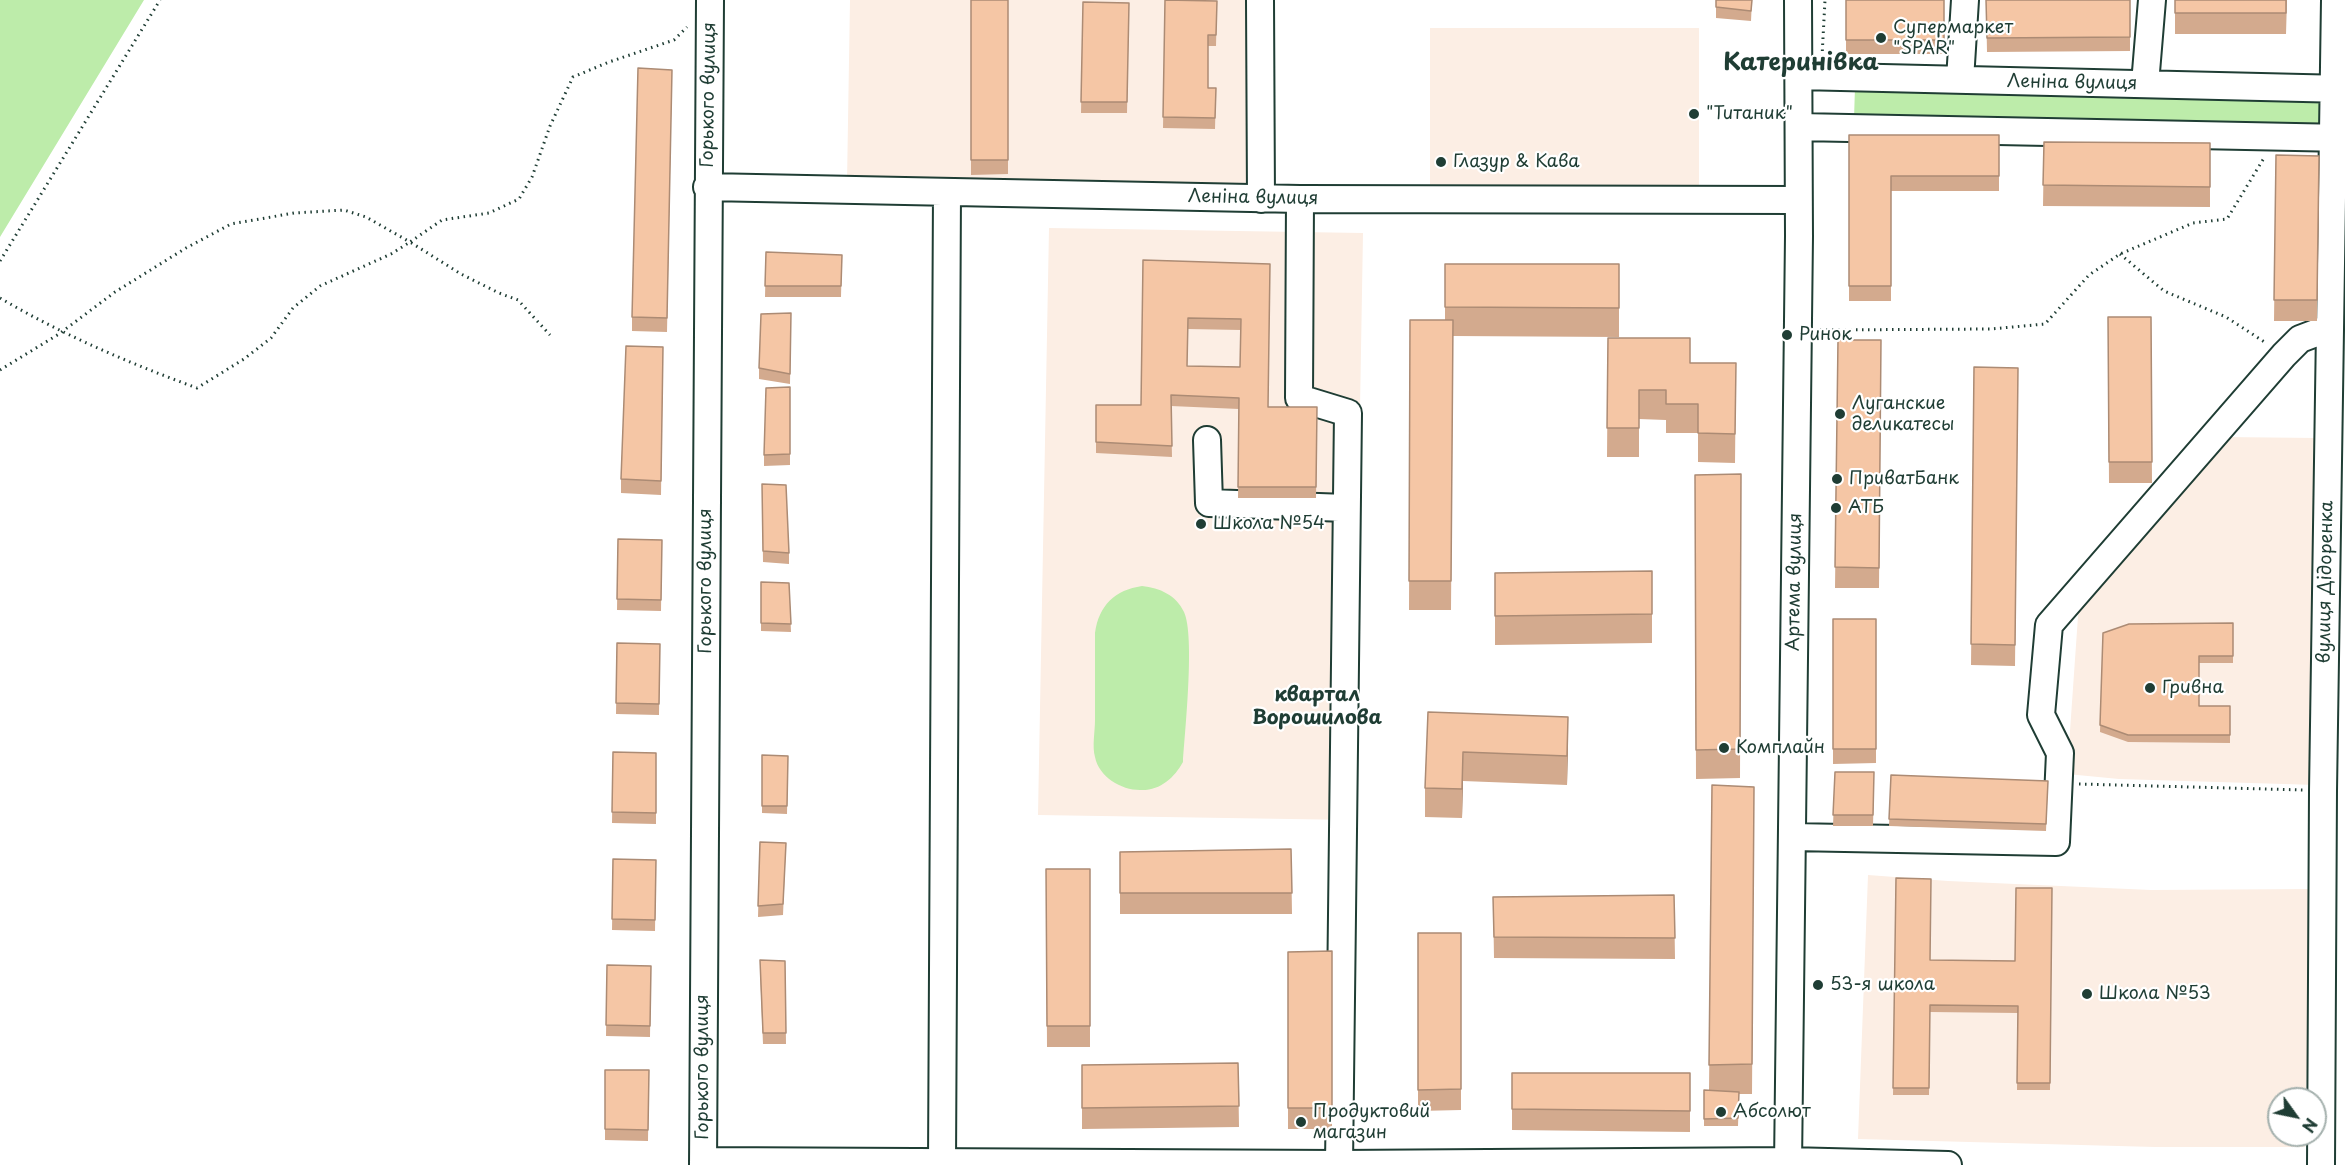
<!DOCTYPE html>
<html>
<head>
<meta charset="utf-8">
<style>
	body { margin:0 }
	#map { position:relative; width:2345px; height:1165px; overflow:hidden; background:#fff; font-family:"Playpen Sans",sans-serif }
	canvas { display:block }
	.north { position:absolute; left:2267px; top:1087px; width:60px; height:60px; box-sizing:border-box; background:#fff; border:2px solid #a5b1ae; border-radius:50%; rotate:123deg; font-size:16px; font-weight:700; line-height:24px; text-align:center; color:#1f3d34 }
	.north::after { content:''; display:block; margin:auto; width:21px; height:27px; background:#1f3d34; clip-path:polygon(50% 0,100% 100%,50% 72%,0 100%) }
</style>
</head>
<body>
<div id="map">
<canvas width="2345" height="1165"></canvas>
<div class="north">N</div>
</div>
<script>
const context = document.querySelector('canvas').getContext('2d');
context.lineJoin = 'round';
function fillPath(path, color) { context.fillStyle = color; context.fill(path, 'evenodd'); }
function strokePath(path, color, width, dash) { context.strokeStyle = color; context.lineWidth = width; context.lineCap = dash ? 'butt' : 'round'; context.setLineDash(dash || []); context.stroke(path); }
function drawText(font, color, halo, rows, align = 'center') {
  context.font = font + ' "Playpen Sans",sans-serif'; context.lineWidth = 4.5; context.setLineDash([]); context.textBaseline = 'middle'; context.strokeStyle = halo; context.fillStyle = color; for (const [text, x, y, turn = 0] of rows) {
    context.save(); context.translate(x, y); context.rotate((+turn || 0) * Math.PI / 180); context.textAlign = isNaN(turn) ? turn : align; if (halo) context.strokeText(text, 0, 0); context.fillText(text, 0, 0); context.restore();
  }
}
const built = new Path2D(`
	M850,0H1250L1247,188L847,182Z
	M1430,28H1699V188H1430Z
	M1049,228L1363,233L1353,820L1038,815Z
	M2223,437L2318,438L2317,785L2119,779L2067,774L2079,602Z
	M1868,875L1948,881L2151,890L2312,889L2306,1099H2279V1135H2306L2305,1147H2155L1858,1139Z`);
const green = new Path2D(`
	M0,0H144L0,237Z
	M1855,87L2325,95L2324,127L1854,119Z
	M1142,586C1160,588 1176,595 1184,612C1195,636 1185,730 1183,762C1174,778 1160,791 1140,790C1121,790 1099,777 1095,757C1092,746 1095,732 1095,720C1095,691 1095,662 1095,633C1099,605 1115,590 1142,586Z`);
const path = new Path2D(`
	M1822,57L1825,0
	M2120,254L2164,291L2226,317L2266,343
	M0,261L160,0
	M0,298C63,335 129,363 197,388L244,359L271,338L293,308L320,286L391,254L410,242L461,274L499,293L518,300L550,335
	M1820,330L1991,329L2045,324L2089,275L2120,254L2193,223L2227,219L2264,158
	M0,370L59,334L115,292L186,248L231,224L294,213L344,210L366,217L410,242L442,220L489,213L519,199L532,177L550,126L573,77L609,62L674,40L687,27
	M2079,784L2303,790`);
const minor = new Path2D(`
	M1260,0L1261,199
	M1799,76L2345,89
	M1960,80L1965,0
	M2145,84L2152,0
	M1799,127L2345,138
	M707,187L1300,199L1798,200
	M1300,199L1299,398L1348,413L1339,1165
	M1207,440L1209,503L1346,508
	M1792,837L2056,842L2060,753L2041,715L2049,625L2284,355L2300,339L2329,328
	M703,1161L1339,1164L1788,1161L1948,1165
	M942,1162L947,192
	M703,1165L710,0
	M1788,1165L1799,236L1798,0
	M2321,1165L2323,791L2335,0`);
const wall = new Path2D(`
	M971,0H1008V174L971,175Z
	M1165,0L1217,1L1216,46H1208V88H1216L1215,129L1163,128Z
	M1752,0L1751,21L1716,18V7Z
	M1846,0H1944V54H1846Z
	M1986,0H2130V51L1987,52Z
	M2175,0H2287L2286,34H2175Z
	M1083,2L1129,3L1127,113H1081Z
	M672,70L667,332L632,331V317Z
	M1849,135H1999V191H1891V301H1849Z
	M2044,142L2210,143V207L2043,206Z
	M2276,155L2319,156L2317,321H2274Z
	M766,252L842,255L841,297H765Z
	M1143,260L1270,264L1268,407H1317L1316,498H1238L1239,409L1171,406L1172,457L1096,453V405H1141ZM1188,329L1241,330L1240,367L1187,366Z
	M1445,264H1619V337L1453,336L1451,610H1409L1410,320H1445Z
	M791,313L790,384L759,379V368Z
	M2108,317H2151L2152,483H2109Z
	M1608,338L1690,363H1736L1735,463L1698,462V433H1666V420L1639,419V457H1607Z
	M1838,340H1881L1879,588H1835Z
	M663,347L661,495L621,493V479Z
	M1974,367L2018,368L2015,666L1971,665Z
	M790,387V465L764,466V455Z
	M1741,474L1740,778L1696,779L1695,475Z
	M762,484L789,553V564L763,562Z
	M618,539L662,540L661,611L617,610Z
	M1652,571V643L1495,645V573Z
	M789,583L791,632L761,631V623Z
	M1833,619H1876V763L1833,764Z
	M2233,623V663H2199V706H2230V743L2128,742L2100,732L2103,633Z
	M617,643L660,644L659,715L616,714Z
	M1428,712L1568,746L1567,785L1463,781L1462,818L1425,817V788Z
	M613,752L656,753V824L612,823Z
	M762,755L788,756L787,814L762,813Z
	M1835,772L1874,783L1873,826H1833Z
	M1891,775L2048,781L2046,831L1889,826Z
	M1712,785L1754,787L1752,1094H1739L1738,1126H1704V1090L1709,1091Z
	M760,842L786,843L783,915L758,917Z
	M1291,849L1292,914H1120V852Z
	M613,859L656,860L655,931L612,930Z
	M1046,869H1090V1047H1047Z
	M1896,878L1930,960L2015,961L2052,888L2050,1090H2017L2018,1013L1930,1012L1929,1095H1893Z
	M1674,895L1675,959L1494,958L1493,897Z
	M1418,933H1461V1110L1418,1111Z
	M1332,951V1129H1288V952Z
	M785,961L786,1044H763L760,971Z
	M607,965L651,966L650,1037L606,1036Z
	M1238,1063L1239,1127L1082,1129V1065Z
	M605,1070H649L648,1141L605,1140Z
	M1512,1073H1690V1132L1512,1130Z`);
const shadedWall = new Path2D(`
	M1568,717V746L1567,785V756Z
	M1463,752V781L1462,818V789Z`);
const building = new Path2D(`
	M971,0H1008V160H971Z
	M1165,0L1217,1L1216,35H1208V88H1216L1215,118L1163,117Z
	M1716,0H1752L1751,11L1716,7Z
	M1846,0H1944V40H1846Z
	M1986,0H2130V37L1987,38Z
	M2175,0H2286V13H2175Z
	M1083,2L1129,3L1127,102H1081Z
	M638,68L672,70L667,318L632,317Z
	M1849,135H1999V176H1891V286H1849Z
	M2044,142L2210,143V187L2043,185Z
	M2276,155L2319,156L2317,300H2274Z
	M766,252L842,255L841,286H765Z
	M1143,260L1270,264L1268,407H1317L1316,487H1238L1239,398L1171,395L1172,446L1096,442V405H1141ZM1188,318L1241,319L1240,367L1187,366Z
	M1445,264H1619V308L1445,307Z
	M791,313L790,374L759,368L761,314Z
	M2108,317H2151L2152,462H2109Z
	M1410,320H1453L1451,581H1409Z
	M1608,338H1690V363H1736L1735,434L1698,433V404H1666V390H1639V428H1607Z
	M1838,340H1881L1879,568L1835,567Z
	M626,346L663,347L661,481L621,479Z
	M1974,367L2018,368L2015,645L1971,644Z
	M790,387V454L764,455L766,388Z
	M1741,474L1740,749L1696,750L1695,475Z
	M762,484L786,485L789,553L763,551Z
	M618,539L662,540L661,600L617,599Z
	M1652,571V614L1495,616V573Z
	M761,582L789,583L791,624L761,623Z
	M1833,619H1876V749H1833Z
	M2233,623V656H2199V706H2230V735H2128L2100,725L2103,633L2129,624Z
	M617,643L660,644L659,704L616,703Z
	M1428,712L1568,717L1567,756L1463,752L1462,789L1425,788Z
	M613,752L656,753V813L612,812Z
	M762,755L788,756L787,806H762Z
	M1835,772H1874L1873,815H1833Z
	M1891,775L2048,781L2046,824L1889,819Z
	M1712,785L1754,787L1752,1064L1709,1065Z
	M760,842L786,843L783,904L758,906Z
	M1291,849L1292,893H1120V852Z
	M613,859L656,860L655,920L612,919Z
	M1046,869H1090V1026H1047Z
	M1896,878L1931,879L1930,960L2015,961L2016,888H2052L2050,1083H2017L2018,1006L1930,1005L1929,1088H1893Z
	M1674,895L1675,938L1494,937L1493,897Z
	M1418,933H1461V1089L1418,1090Z
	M1332,951V1108H1288V952Z
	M760,960L785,961L786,1033H763Z
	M607,965L651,966L650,1026L606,1025Z
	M1238,1063L1239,1106L1082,1108V1065Z
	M605,1070H649L648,1130L605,1129Z
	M1512,1073H1690V1111L1512,1109Z
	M1704,1090L1739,1092L1738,1118L1704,1119Z`);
const markers = [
	[1881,38,6,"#1f3d34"],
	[1694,114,6,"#1f3d34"],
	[1441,162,6,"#1f3d34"],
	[1787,335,6,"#1f3d34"],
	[1840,414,6,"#1f3d34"],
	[1837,479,6,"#1f3d34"],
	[1836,508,6,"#1f3d34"],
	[1201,524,6,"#1f3d34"],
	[2150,688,6,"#1f3d34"],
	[1724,748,6,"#1f3d34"],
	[1818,985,6,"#1f3d34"],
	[2087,994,6,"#1f3d34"],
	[1721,1112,6,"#1f3d34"],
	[1301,1122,6,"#1f3d34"]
];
const poiNames = [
	["Супермаркет",1893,28],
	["\"SPAR\"",1893,49],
	["\"Титаник\"",1706,114],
	["Глазур & Кава",1453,162],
	["Ринок",1799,335],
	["Луганские",1852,404],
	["деликатесы",1852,425],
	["ПриватБанк",1849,479],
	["АТБ",1848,508],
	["Школа №54",1213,524],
	["Гривна",2162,688],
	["Комплайн",1736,748],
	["53-я школа",1830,985],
	["Школа №53",2099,994],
	["Продуктовий",1313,1112],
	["магазин",1313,1133],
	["Абсолют",1733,1112]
];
const streetNames = [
	["Леніна вулиця",2072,83,1],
	["Горького вулиця",709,95,-89],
	["Леніна вулиця",1253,198,1],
	["Горького вулиця",706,581,-90],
	["Артема вулиця",1795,582,-89],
	["вулиця Дідоренка",2326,582,-89],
	["Горького вулиця",703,1067,-90]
];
const neighbourhoodNames = [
	["квартал",1317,695],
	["Ворошилова",1317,718]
];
const districtNames = [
	["Катеринівка",1801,63]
];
fillPath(built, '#fceee4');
fillPath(green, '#bdecaa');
strokePath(minor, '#1f3d34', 30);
strokePath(path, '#1f3d34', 3, [1.5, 4.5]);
strokePath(minor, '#fff', 26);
fillPath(wall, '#d3aa8e');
fillPath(shadedWall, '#ac8b74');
fillPath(building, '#f5c6a5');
strokePath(building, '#ac8b74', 1.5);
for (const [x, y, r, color] of markers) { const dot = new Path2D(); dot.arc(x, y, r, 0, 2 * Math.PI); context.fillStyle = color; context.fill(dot); strokePath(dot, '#fff', 2); }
drawText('18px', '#1f3d34', '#fff', poiNames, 'left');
drawText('18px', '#1f3d34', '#fff', streetNames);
drawText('bold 20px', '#1f3d34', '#fff', neighbourhoodNames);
drawText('bold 24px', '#1f3d34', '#fff', districtNames);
</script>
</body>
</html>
